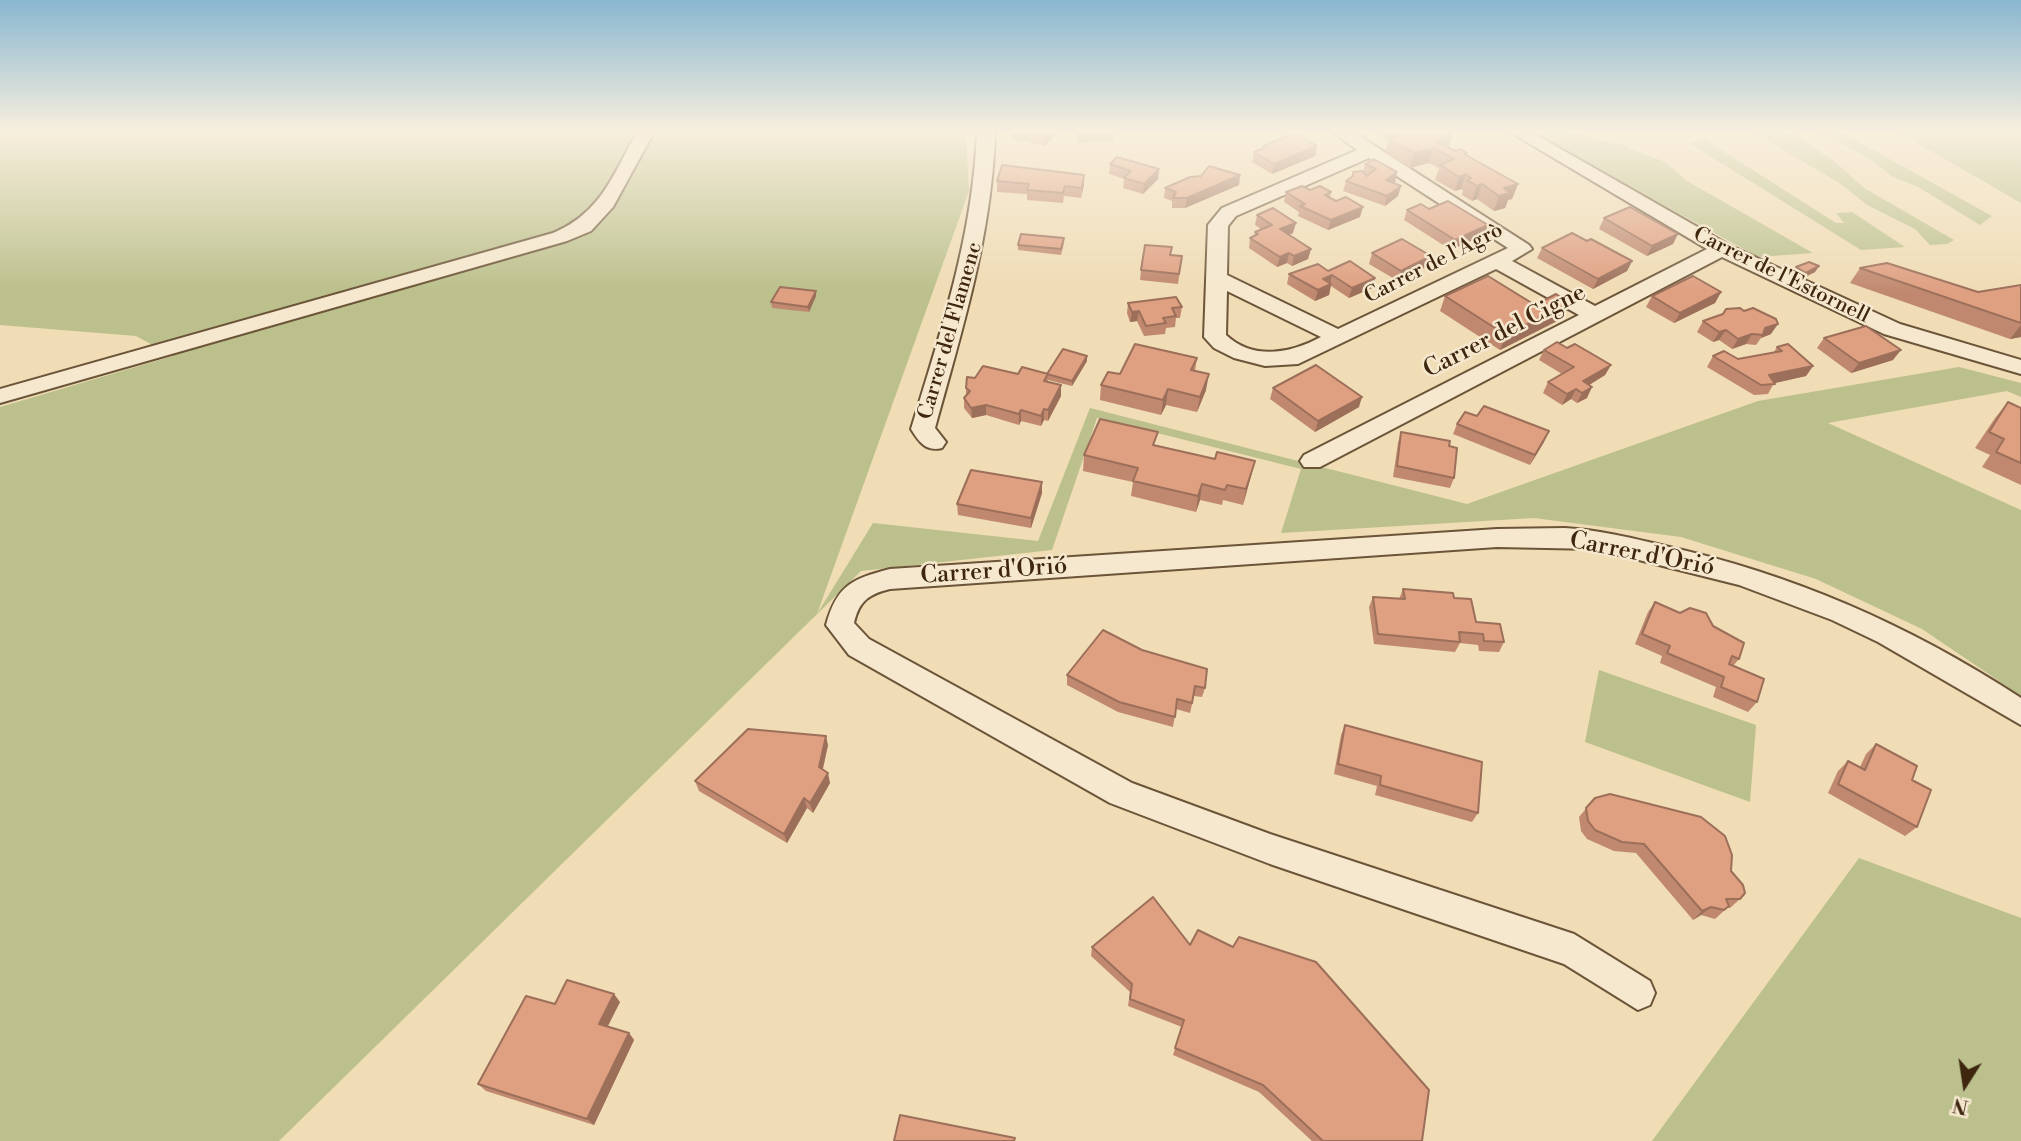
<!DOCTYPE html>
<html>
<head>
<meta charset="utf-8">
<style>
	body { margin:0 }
	#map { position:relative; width:2021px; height:1141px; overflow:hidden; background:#f0dcb5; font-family:"Libre Bodoni",serif }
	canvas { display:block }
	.north { position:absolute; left:1930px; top:1050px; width:70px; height:70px; -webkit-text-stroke:5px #f5e8cf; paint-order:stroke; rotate:192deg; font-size:19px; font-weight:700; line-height:28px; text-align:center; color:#3f260f }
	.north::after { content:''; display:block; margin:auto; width:24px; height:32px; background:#3f260f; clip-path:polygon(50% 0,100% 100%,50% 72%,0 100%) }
</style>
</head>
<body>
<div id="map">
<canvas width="2021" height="1141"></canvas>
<div class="north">N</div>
</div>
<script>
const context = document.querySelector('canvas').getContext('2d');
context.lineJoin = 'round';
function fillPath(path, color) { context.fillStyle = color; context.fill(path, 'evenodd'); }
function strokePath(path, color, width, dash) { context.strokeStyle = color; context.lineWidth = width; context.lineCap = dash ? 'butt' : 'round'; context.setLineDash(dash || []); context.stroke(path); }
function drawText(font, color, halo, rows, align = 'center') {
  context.font = font + ' "Libre Bodoni",serif'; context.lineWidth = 5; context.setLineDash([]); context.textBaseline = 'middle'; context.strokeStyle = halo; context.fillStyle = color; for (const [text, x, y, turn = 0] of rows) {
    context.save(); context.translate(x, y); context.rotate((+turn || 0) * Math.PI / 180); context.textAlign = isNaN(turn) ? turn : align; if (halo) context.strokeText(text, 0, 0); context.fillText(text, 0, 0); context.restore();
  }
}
const green = new Path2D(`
	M0,132H966L969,191L817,614L873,523L1038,541L1090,408L1467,504L1758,401L1959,367L2021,383V397L2007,391L1828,423L2021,510V696L1922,629L1816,579L1681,537L1534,518L1281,533L1301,469L1097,418L1052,550L861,571L279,1141H0V407L173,356L136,336L0,325Z
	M1531,132H1569L1621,145L1665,162L1687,181L1813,253L1758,257Z
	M1753,132H1790L1834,161L1864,188L1954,240L1947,244L1930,245L1915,229L1867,205L1841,184Z
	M1811,132H1841L1992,216L1980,225L1918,187L1891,176L1874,162L1831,137Z
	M1898,132H2021V203Z
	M1704,139L1836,223H1844L1836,213L1852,212L1905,247L1861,250L1689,143Z
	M1599,670L1756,725L1750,802L1585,742Z
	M1859,858L2021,918V1141H1652Z`);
const street = new Path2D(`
	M637,132H654L613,207L591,231L567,241L0,403V389L553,233C601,213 613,175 637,132Z
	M977,132H995C992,235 962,330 935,428L946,442L942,448C926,452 919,442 911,429C941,331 973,236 977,132Z
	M1333,132H1353L1529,245L1532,249L1512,261L1595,306L1707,249L1510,132H1531L1729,245L1900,324L2021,360V374L1884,334L1722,257L1320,467H1304L1300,461L1304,455L1579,315L1496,269L1298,364L1265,366L1234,358L1214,348L1204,337L1208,225L1222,208L1357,150ZM1369,158L1508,248L1338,329L1227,275L1228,226L1236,216ZM1227,291L1321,337C1291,353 1254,361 1226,335Z
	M1565,528C1599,530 1632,538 1665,546C1793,574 1911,626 2021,698V725L1878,642L1832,620L1739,585L1595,549L1497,547L890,589C869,594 859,601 854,623L869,639L1132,783L1270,834L1574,934L1650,981L1655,993L1650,1005L1638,1010L1564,964L1270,864L1110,803L849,655L826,625C837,585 852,579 890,569L1497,529Z`);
const wall = new Path2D(`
	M1012,132H1057L1045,146L1012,139Z
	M1075,132H1114L1113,141L1078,143Z
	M1375,132L1453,133L1448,148L1467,155L1518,184L1512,199L1508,200L1505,208L1494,211L1477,199L1472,201L1462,195L1463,190L1461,189L1455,191L1435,180L1439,168L1429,163L1410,168L1385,153L1388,142Z
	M1263,146H1317L1315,156L1272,174L1252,162L1254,152L1263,149Z
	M1374,159L1394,183L1401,186L1398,196L1385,206L1343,191L1346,181L1352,177L1353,172H1363L1365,164Z
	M1110,164L1158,179L1143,194L1123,188L1124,179L1109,174Z
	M1084,175V185L1081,198L1064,196L1063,203L1027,200V194L997,192V181Z
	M1240,175L1239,185L1185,208H1172V201L1164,198L1165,188Z
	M1310,190L1331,192L1330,197L1360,217L1328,230L1298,216L1299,212L1284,202L1286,192Z
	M1429,209L1488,225L1484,235L1451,250L1404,220L1407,210Z
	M1257,215L1293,233L1289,235L1311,249L1308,259L1292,266L1287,263L1277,267L1249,248L1250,238L1254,236L1255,232L1261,229L1255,225Z
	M1604,218L1673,244L1647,256L1599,229Z
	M1587,241L1632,261L1627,271L1593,289L1537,258L1542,248Z
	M1064,243L1061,255L1018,250V245Z
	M1372,253L1431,256L1428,266L1398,281L1369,264Z
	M1171,255L1182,256L1178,284L1140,280L1141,270Z
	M1819,266L1815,272L1803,278L1793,273L1796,267Z
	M1860,268L1978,292L2021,285V337L2010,339L1850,283Z
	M1328,271L1375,278L1372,288L1349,298L1331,286L1329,295L1315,301L1287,284L1289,274Z
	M1721,292L1715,303L1674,323L1646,307L1652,296Z
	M816,296L809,312L772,308L771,302Z
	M1445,296L1535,305L1563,318L1500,350L1440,311Z
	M1128,303L1182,307L1180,318H1176L1175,327L1166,328L1165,334L1144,336L1137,321L1130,322L1127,313Z
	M1703,321L1771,334L1761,338L1756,345L1746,344L1732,349L1719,340L1713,342L1697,332Z
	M1824,338L1893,360L1851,373L1817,348Z
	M1777,347L1813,366L1806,376L1774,383L1768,394L1754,395L1707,367L1713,356L1738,359L1774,352Z
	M1567,348L1611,365L1605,375L1589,385L1587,398L1577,403L1571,399L1562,405L1543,393L1548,382L1562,374L1539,360L1544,350Z
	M1087,356V361L1072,386L1048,380V382L1061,396L1048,421L1044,420L1041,426L1021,421L1019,425L986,415L972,418L964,408V398L966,395V388L975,378L1018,374H1048Z
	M1197,358L1195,371L1206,390L1197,412L1166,405L1161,415L1100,400L1101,385L1120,374Z
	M1273,388L1359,407L1315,432L1270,399Z
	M2008,402L2021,408V485L1982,467L1990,455L1975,448L1995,418Z
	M1457,424L1544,442L1530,465L1453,434Z
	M1401,432L1449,446L1454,478L1450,488L1393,477L1398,443Z
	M1156,445L1215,459L1255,461L1243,505L1223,500L1222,505L1200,500L1196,512L1131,496L1133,482L1083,471L1084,455Z
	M1042,482V493L1031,528L958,515L957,504Z
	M1403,589L1454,598L1476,622L1504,642L1499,652L1479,651L1478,645L1460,643L1455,652L1374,644L1369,607L1373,597L1399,599Z
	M1655,602L1713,626L1739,659L1733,666L1757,702L1748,712L1713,697L1716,687L1660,663L1662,656L1635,644L1648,612Z
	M1103,630L1205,688L1202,697L1194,696L1190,713L1176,709L1173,727L1118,712L1067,685V675Z
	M1345,725L1478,813L1472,822L1375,795L1377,786L1334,774L1341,735Z
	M1876,744L1912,780L1917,827L1905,836L1828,793L1838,771L1848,761L1860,767L1866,754Z
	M828,745L823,769L830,783L813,813L807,808L787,843L699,791L695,781Z
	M1595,798L1731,871L1740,899L1730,908H1727L1715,919L1701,915L1693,920L1636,853L1614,851L1587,839L1581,831L1579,817Z
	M1190,945L1422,1141H1312L1259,1092L1173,1055L1182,1027L1128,1006L1130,992L1091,956L1092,947Z
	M620,1002L607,1026L629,1033L634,1040L594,1125L486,1091L478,1084L555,1004Z`);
const shadedWall = new Path2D(`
	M1049,132H1057V133L1045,146L1046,137Z
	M1453,133L1448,148L1437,142Z
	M1317,146L1315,156L1272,174L1274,164Z
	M1434,148L1429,163L1410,168L1414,153Z
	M1159,169L1158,179L1143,194L1144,184Z
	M1397,172L1395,183L1383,190L1386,180Z
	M1466,174L1461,189L1455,191L1459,177Z
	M1084,175V185L1081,198L1082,188Z
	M1240,175L1239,185L1185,208L1187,198Z
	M1482,184L1477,199L1472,201L1477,186Z
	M1518,184L1512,199L1508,200L1505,208L1494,211L1499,196L1504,188Z
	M1401,186L1398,196L1385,206L1387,196Z
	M1363,207L1360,217L1328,230L1331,220Z
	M1296,223L1293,233L1278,239L1280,229Z
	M1488,225L1484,235L1451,250L1455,240Z
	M1678,234L1673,244L1647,256L1652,246Z
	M1311,249L1308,259L1292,266L1294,256Z
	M1289,253L1287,263L1277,267L1280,257Z
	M1431,256L1428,266L1398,281L1401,271Z
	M1632,261L1627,271L1593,289L1598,279Z
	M1819,266L1815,272L1803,278L1806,273Z
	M1332,275L1330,285L1323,279Z
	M1375,278L1372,288L1349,298L1352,288Z
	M1331,284L1329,295L1315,301L1318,290Z
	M816,291V296L809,312L808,307Z
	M1721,292L1715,303L1674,323L1680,313Z
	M1570,303L1563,318L1500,350L1506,335Z
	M1139,311L1137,321L1130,322L1132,312Z
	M1778,324L1771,334L1761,338L1765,328Z
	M2021,325V337L2010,339Z
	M1726,330L1719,340L1713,342L1719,332Z
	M1752,334L1746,344L1732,349L1738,339Z
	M1901,350L1893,360L1851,373L1859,363Z
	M1087,356V361L1072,386V381Z
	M1611,365L1605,375L1578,392L1583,381Z
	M1813,366L1806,376L1771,384L1769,375Z
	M1209,374L1206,390L1197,412L1200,397Z
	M1061,385V396L1048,421V410Z
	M1592,387L1587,398L1577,403L1582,393Z
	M1168,389L1166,405L1161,415L1163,400Z
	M1576,389L1571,399L1562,405L1567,394Z
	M1362,397L1359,407L1315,432L1318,421Z
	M986,405V415L972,418L971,408Z
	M1044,409V420L1041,426V416Z
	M1021,410V421L1019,425V414Z
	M1549,431L1544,442L1530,465L1535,455Z
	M1255,461L1251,476L1243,505L1246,489Z
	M1042,482V493L1031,528V518Z
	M1202,484L1200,500L1196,512L1198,496Z
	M826,736L828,745L821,776L819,767Z
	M828,773L830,783L813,813L810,803Z
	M804,798L807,808L787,843L784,834Z
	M1711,907L1701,915L1693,920L1702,911Z
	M614,994L620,1002L605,1032L599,1024Z
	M629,1033L634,1040L594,1125L587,1119Z`);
const building = new Path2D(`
	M1027,132H1049L1046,137Z
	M1400,132H1451L1453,133L1437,142L1455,151L1461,149L1467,153L1464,154L1518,184L1504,188L1510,193L1499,196L1482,184L1477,186L1467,180L1471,178L1466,174L1459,177L1440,165L1454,159L1434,148L1414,153L1389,139L1402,134Z
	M1295,133L1317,146L1274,164L1254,152L1266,147L1263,146Z
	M1117,157L1159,169L1144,184L1124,178L1131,171L1110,164Z
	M1374,159L1397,172L1386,180L1401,186L1387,196L1346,181L1353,176V172L1362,171L1367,176L1376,169L1365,164Z
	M1002,165L1084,175L1082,188L1065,186L1063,193L1027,190L1029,184L997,181Z
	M1209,166L1240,175L1187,198H1173L1176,192L1165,188L1190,177L1201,176Z
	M1302,186L1310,190L1320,186L1331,192L1325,195L1336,201L1346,197L1363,207L1331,220L1300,206L1305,204L1286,192Z
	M1448,201L1488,225L1455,240L1407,210L1421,204L1429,209Z
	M1630,207L1678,234L1652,246L1604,218Z
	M1273,208L1296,223L1280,229L1311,249L1294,256L1289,253L1280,257L1250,238L1258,234L1255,232L1272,225L1257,215Z
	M1572,233L1587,241L1591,239L1632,261L1598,279L1542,248Z
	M1021,234L1064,238L1061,249L1018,245Z
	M1402,239L1431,256L1401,271L1372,253Z
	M1145,245L1172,247L1170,255L1182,256L1179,274L1141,270Z
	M1350,261L1375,278L1352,288L1332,275L1323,279L1331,284L1318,290L1289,274L1318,264L1328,271Z
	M1809,262L1819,266L1806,273L1796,267Z
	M1887,263L1978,292L2021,285V323L1860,268Z
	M1488,276L1535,305L1556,294L1570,303L1506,335L1445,296Z
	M1693,276L1721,292L1680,313L1652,296Z
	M780,287L816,291L808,307L771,302Z
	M1176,297L1182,307L1172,308L1176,316L1163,318L1166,323L1146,326L1139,311L1132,312L1128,303Z
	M1740,308L1744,311L1753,308L1776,319L1778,324L1765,328L1763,335L1752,334L1738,339L1726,330L1719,332L1703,321L1723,314L1726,309Z
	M1866,326L1901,350L1859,363L1824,338Z
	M1557,342L1567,348L1575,344L1611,365L1583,381L1592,387L1582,393L1576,389L1567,394L1548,382L1574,367L1544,350Z
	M1135,344L1197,358L1191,370L1209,374L1200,397L1168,389L1163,400L1101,385L1108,372L1120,374Z
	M1788,344L1813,366L1769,375L1775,384L1761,385L1713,356L1724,351L1738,359L1782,351L1777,347Z
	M1063,349L1087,356L1072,381L1047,374Z
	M1316,365L1362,397L1318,421L1273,388Z
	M983,366L1018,374L1022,367L1048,374L1044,381L1061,385L1048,410L1044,409L1041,416L1021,410L1019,414L986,405L971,408L964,398L970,391L966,388L967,377L975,378Z
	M2008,402L2021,408V463L1996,452L2004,439L1989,432Z
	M1484,406L1549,431L1535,455L1457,424L1465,412L1477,416Z
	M1100,419L1158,432L1153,445L1215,459L1217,452L1255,461L1246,489L1227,485L1225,490L1202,484L1198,496L1133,481L1138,468L1084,455Z
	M1401,432L1450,441L1449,446L1457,448L1454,478L1397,466Z
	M971,470L1042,482L1031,518L957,504Z
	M1403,589L1453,593L1454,598L1471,599L1476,622L1500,624L1504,642L1484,641L1483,634L1459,632L1460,642L1378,634L1373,597L1405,599Z
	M1655,602L1680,613L1690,608L1706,613L1713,626L1744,643L1739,659L1732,656L1729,664L1764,679L1757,702L1721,687L1724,677L1667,653L1670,646L1642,634Z
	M1103,630L1142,650L1207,669L1205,688L1195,686L1192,703L1177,699L1175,717L1119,702L1067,675Z
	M1345,725L1482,762L1478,813L1380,785L1381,776L1338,764Z
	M748,729L826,736L819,767L828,773L810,803L804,798L784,834L695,781Z
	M1876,744L1917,766L1912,780L1931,790L1917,827L1838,784L1848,761L1865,770Z
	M1610,794L1701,817L1725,836L1732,855L1731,871L1743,885L1745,893L1740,899H1726L1729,906L1724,910L1711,907L1702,911L1644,844L1622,842L1595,830L1588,821L1586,808L1595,798Z
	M1153,897L1190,945L1198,930L1233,947L1239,937L1316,962L1429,1090L1422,1141H1323L1263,1085L1175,1048L1184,1020L1130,999L1132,984L1092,947Z
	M567,980L614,994L599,1024L629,1033L587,1119L478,1084L526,996L555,1004Z
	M900,1115L1015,1138L1014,1141H894Z`);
const farStreetnames = [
	["Carrer de l'Agrò",1434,264,-27],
	["Carrer de l'Estornell",1781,276,26],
	["Carrer del Flamenc",951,331,-74]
];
const streetNames = [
	["Carrer del Cigne",1505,332,-27],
	["Carrer d'Orió",1642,555,11],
	["Carrer d'Orió",994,572,-4]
];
fillPath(green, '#bbc08c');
strokePath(street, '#6b5438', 4);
fillPath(street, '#f5e8cf');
fillPath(wall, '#c0896f');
fillPath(shadedWall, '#9c6f5a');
fillPath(building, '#df9f81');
strokePath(building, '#9c6f5a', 2);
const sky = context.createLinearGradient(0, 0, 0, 292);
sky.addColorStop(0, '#89b7d1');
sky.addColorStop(0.45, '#f8efde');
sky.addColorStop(1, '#f8efde00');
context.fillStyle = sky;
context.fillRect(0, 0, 2021, 292);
drawText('21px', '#3f260f', '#f5e8cf', farStreetnames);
drawText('24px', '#3f260f', '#f5e8cf', streetNames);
</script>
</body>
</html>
